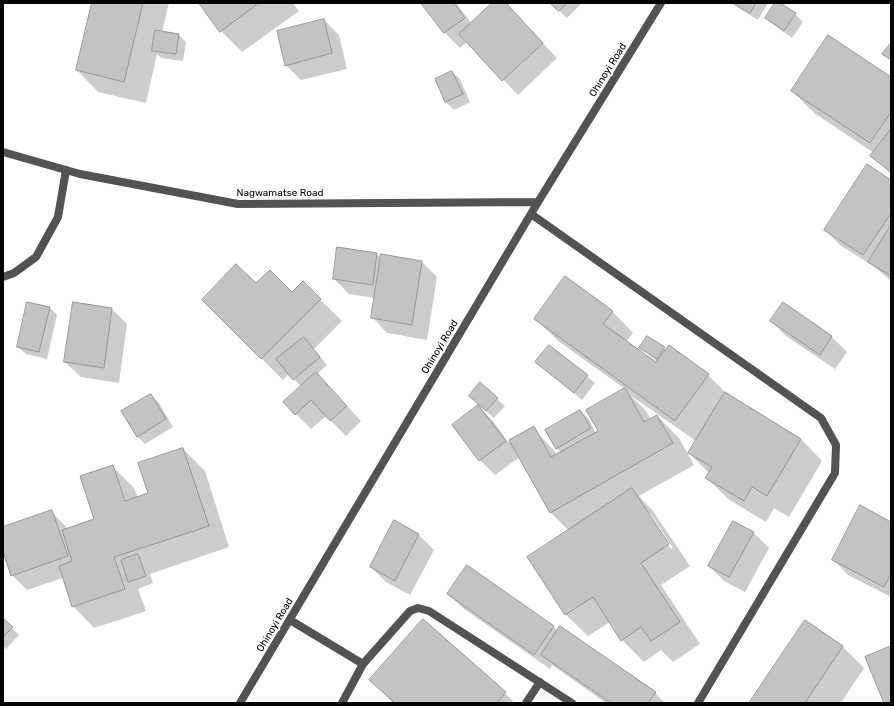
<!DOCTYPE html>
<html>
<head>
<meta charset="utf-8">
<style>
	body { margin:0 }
	#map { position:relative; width:894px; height:706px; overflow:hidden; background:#fff; font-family:Rubik,sans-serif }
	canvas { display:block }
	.frame { position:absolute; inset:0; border:4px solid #000; pointer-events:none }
</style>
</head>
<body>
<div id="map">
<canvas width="894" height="706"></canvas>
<div class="frame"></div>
</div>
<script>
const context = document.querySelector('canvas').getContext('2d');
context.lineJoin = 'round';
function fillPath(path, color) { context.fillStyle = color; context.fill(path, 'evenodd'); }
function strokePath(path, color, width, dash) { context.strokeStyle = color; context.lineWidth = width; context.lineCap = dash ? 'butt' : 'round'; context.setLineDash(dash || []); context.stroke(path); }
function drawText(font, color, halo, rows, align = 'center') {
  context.font = font + ' Rubik,sans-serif'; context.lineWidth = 4; context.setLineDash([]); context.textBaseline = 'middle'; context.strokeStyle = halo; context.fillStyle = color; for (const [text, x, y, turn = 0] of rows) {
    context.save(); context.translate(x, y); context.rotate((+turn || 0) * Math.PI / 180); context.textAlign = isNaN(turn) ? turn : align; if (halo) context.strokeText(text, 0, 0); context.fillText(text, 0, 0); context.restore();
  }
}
const shadow = new Path2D(`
	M93,3H169L162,32L179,35L186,42L183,61L161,58L157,54L146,103L98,92L77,70Z
	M201,3H293L299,11L242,52L221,31Z
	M422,3H456L472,24L494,3H505L557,58L518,95L467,42L460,48L445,33Z
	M551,3H582L567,18Z
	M731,3H768L758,20Z
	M776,3L795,14L803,22L792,38L774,25L766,18Z
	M324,20L339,35L347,69L301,80L286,65Z
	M452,72L460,79L470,102L454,110L446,102L436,79Z
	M891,78V174L872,156L874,153L814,113L792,91Z
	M891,181V281L876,268L840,245L825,230Z
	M377,254L381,258L382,255L422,262L437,277L427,340L387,333L372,317L375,298L349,294L334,279Z
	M303,283L342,321L314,349L327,365L317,374L361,421L346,436L326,416L311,429L296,414L301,386L289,374L283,380L203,300L256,285L293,294Z
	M73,303L112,309L127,324L119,383L81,377L65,362Z
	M49,307L57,315L47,359L26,354L18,347Z
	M612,311L633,333L626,342L656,364L658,362L640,347L664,348L708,375L728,395L801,439L822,461L789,517L774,508L766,522L728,499L707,478L709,473L689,453L696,441L630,395L646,411L651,420L657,416L679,438L694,465L639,496L653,511L690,566L661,585L700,644L673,662L661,650L644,662L622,640L610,622L588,636L566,615L529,557L569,531L551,513L520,457L495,475L480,460L478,406L493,421L508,442L533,428L558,455L561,453L546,431L580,411L588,418L596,433L599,431L625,389L557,340L535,318ZM647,513H650L673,548L671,549Z
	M771,321L832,337L847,352L835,369L786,336Z
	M549,346L595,383L582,400L537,362Z
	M151,395L159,403L173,427L145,444L137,436Z
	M497,399L505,406L494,418L478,404Z
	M183,449L205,471L229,547L150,574L153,583L138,589L146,611L94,628L73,606L63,578L27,590L12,575L3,549V528L51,511L68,529L95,520L113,467L134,488L138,498L149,494Z
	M733,522L754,533L769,548L745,592L724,581L709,566Z
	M891,523V597L848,575L833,559Z
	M419,535L434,550L410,595L386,582L371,567Z
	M448,594L553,626L558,631L655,693L665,703H606L552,665L550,669L464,609Z
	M3,619L19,635L6,649L3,646Z
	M423,620L505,693L515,703H393L371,680Z
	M805,622L843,647L864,668L841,703H751Z`);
const building = new Path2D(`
	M92,3H143L124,82L76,70Z
	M199,3H259L220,32Z
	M421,3H454L465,18L444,33Z
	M492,3H506L543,43L502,81L459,34Z
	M550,3H567L559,11Z
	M733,3H756L750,13Z
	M775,3H780L796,13L784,31L765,18Z
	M324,19L332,53L285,66L277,31Z
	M155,30L179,34L176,54L152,51Z
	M828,35L891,77V112L870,143L791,91Z
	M891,43V60L882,54Z
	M452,71L463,94L445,102L435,79Z
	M891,129V172L870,156Z
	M867,164L891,180V213L863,255L824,230Z
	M891,225V276L868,262Z
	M337,247L377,253L373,285L333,279Z
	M381,254L422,261L412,325L371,318Z
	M236,264L256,283L270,270L292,292L303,281L321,299L261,359L202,300Z
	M565,276L613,311L603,324L656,362L669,345L709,374L675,421L534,319Z
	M27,302L50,307L39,352L17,347Z
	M73,302L112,308L104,368L64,362Z
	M783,302L832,336L820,355L770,321Z
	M647,336L665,347L657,359L639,348Z
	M304,337L320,357L293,380L276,359Z
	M549,345L588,375L574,393L535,362Z
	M316,372L347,406L330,421L311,400L295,415L283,402Z
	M480,382L498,398L486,411L469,396Z
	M625,388L644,422L657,415L673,443L550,513L509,440L534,426L551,457L598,431L586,410Z
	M725,392L801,439L767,496L752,487L744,501L705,478L712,467L688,453Z
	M151,394L166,419L137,437L121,411Z
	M478,405L506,441L479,461L452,425Z
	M580,410L591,428L556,449L545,430Z
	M183,448L209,526L114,557L125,589L72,607L59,566L72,561L62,530L94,519L80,476L113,465L125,501L148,493L138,463Z
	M632,488L669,544L641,563L680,622L651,641L641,627L621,641L593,597L565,615L527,557Z
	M860,505L891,522V574L884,587L832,560Z
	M52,510L68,556L11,576L3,552V527Z
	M394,520L419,534L395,581L370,567Z
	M733,521L754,532L729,577L708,566Z
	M138,554L146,576L128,582L121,560Z
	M467,565L554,626L534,655L447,594Z
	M3,618L13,627L3,637Z
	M423,619L506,692L497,703H391L393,701L369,680Z
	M805,620L843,646L805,703H749Z
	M560,626L656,692L648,703H611L541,655Z
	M891,646V703H884L865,657Z`);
const lane = new Path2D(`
	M3,277L14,273L36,257L58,217L66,170
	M290,620L363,664L342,703
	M363,664L410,611L418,608L429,611L572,703
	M526,703L540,682`);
const street = new Path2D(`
	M3,152L80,174L238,204L538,202
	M531,214L821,418L836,445L835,473L698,703
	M240,703L538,202L661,3`);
const streetNames = [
	["Ohinoyi Road",608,70,-58],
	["Nagwamatse Road",280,193],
	["Ohinoyi Road",440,347,-59],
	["Ohinoyi Road",275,625,-59]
];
fillPath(shadow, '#0003');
fillPath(building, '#c3c3c3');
strokePath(building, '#979797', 1);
strokePath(lane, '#535353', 8);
strokePath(street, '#535353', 8);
drawText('10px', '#000', '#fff', streetNames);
</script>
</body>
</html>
